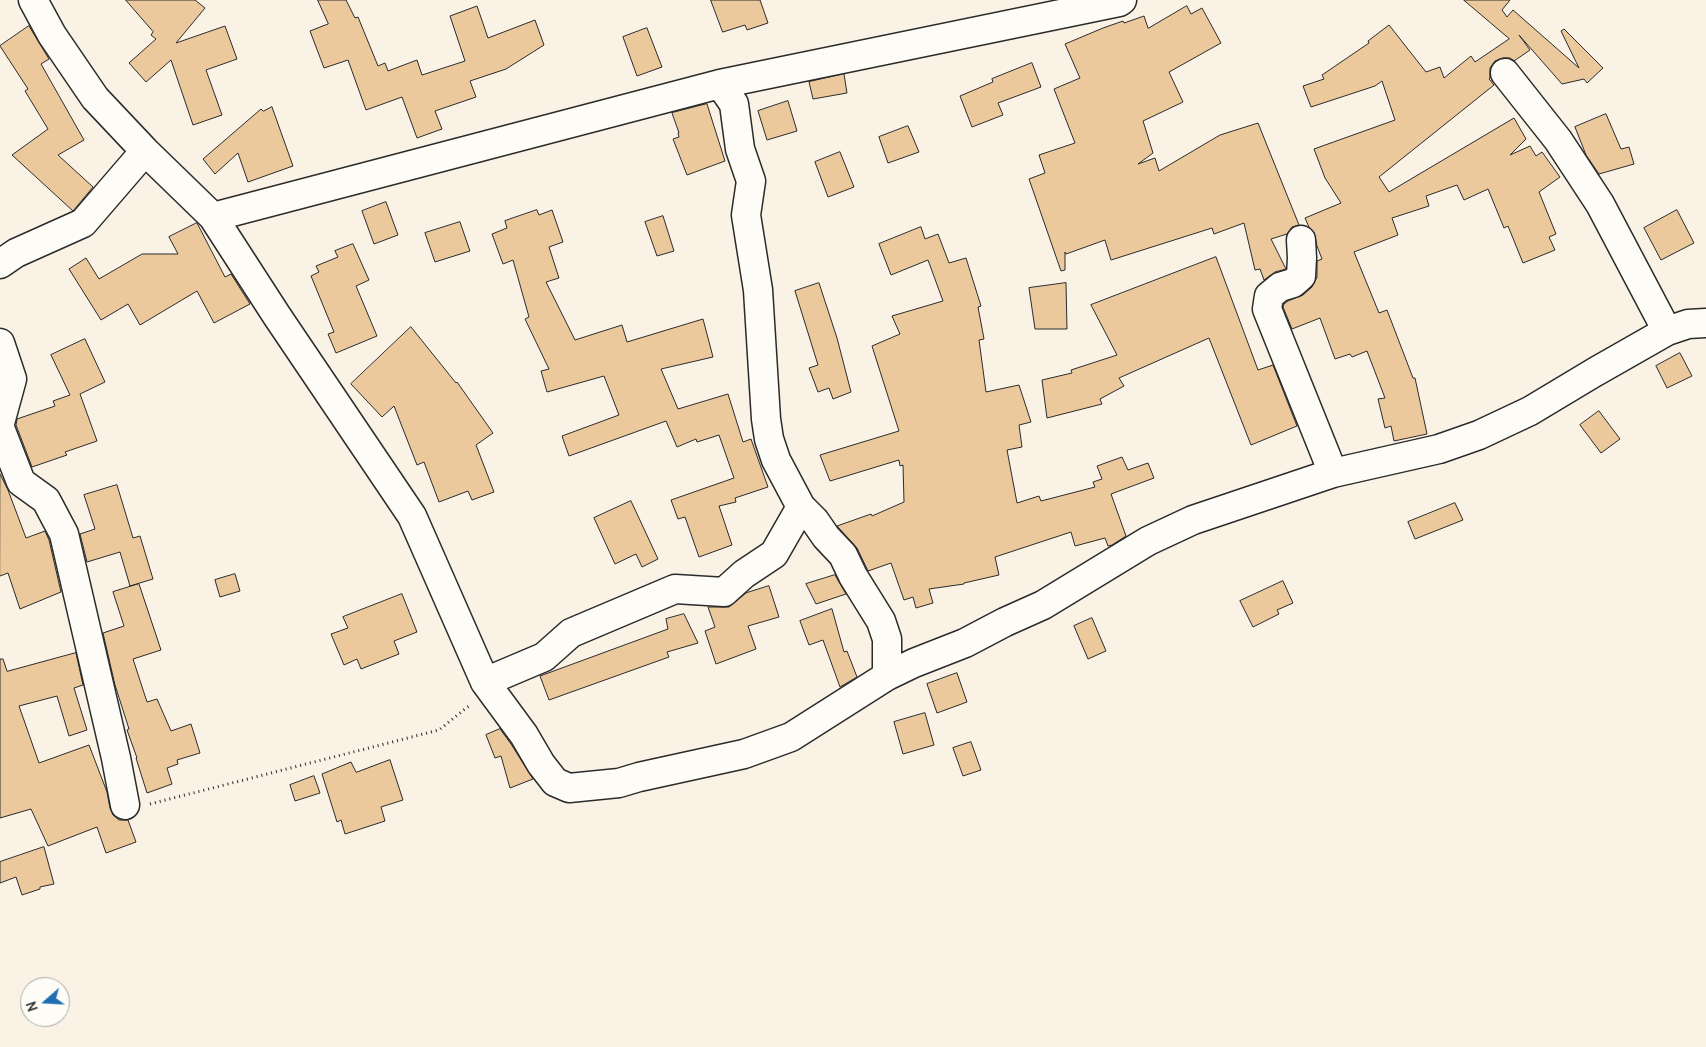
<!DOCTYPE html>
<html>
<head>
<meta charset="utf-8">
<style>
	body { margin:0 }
	#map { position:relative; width:1706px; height:1047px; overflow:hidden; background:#faf2e5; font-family:Delius,sans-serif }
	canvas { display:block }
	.north { position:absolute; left:20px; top:977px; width:50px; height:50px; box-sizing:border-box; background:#fdfcf7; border:1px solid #a9a8a5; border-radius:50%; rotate:251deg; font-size:14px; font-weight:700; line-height:20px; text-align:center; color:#2b2b2b }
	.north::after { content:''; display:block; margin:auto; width:18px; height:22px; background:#1f6fb2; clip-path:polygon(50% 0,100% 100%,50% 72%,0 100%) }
</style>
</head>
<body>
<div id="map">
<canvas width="1706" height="1047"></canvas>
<div class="north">N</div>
</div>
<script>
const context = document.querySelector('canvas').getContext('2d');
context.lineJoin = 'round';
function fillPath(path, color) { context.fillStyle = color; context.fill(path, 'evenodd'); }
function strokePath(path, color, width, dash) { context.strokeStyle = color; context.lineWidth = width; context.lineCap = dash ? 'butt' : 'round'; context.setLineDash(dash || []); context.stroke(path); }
const building = new Path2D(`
	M126,0H195L205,8L176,43L225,26L237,59L206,70L222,115L193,125L171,60L146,82L129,63L156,39L151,35L153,32Z
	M318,0H346L355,18L358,17L378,66L385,63L388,71L417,60L422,75L465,61L450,16L477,6L488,38L535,20L544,45L506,69L470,81L476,97L435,111L442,129L417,138L402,97L366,110L348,60L324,68L310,31L328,24Z
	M711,0H760L768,23L747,30L745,25L723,32Z
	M1464,0H1510L1502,10L1507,17L1513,10L1579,68L1561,31L1564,29L1603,68L1587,83L1584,79L1562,84L1519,35L1530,50L1514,61L1510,58H1503L1495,61L1490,68V78L1489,79L1494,85L1379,177L1389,192L1514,118L1526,139L1510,155L1530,146L1536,156L1542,152L1560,177L1539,192L1556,234L1549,237L1555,250L1523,263L1508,226L1504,228L1488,189L1464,200L1457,185L1426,196L1429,206L1392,218L1398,235L1354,252L1379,313L1387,310L1413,378H1415L1427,434L1394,441L1391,426L1385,428L1378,399L1385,398L1367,351L1352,357L1350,354L1335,359L1320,318L1292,329L1283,307L1284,304L1288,301L1303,295L1312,287L1317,277V261L1322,259L1317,246L1314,232L1309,227L1305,218L1341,203L1325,178L1314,149L1395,120L1382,81L1375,86L1311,107L1303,86L1324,79L1322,75L1369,43L1368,41L1389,25L1426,72L1440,67L1444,78L1471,56L1475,62L1509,39Z
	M1187,6L1191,14L1202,8L1221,43L1169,72L1183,102L1143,121L1153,153L1138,164L1155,158L1159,171L1220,135L1258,123L1299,225L1292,227L1287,234L1271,239L1286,269L1275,272L1264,280L1260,269L1255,270L1244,223L1214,234L1212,228L1111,260L1105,240L1066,254L1065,252V270L1061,271L1029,179L1045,173L1039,155L1075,143L1054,89L1080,78L1065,44L1103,28L1123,21L1124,23L1144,16L1148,28Z
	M29,26L49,59L41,64L84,140L58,155L93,187L73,211L12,155L48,129L25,91L28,89L0,46Z
	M647,28L662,67L637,76L623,37Z
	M1032,63L1041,87L998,103L1003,115L972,127L960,96L993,82L992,79Z
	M844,74L847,93L813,99L809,82Z
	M788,101L797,131L767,140L758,111Z
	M707,104L725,161L687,175L673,139L679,137L678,133H679L672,113Z
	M272,107L293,166L248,182L238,153L215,174L203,159L261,109L263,111Z
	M1606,114L1621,149L1629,147L1634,164L1599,174L1586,155L1575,127Z
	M908,126L919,152L888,163L879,137Z
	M840,152L854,187L828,197L815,162Z
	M386,202L398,235L374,244L362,211Z
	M537,210L539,215L552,210L563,242L549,247L559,278L546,282L575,340L622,325L627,342L703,319L713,357L661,369L678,409L728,394L743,442L751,439L768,487L735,498L736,502L719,506L732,545L699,557L685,517L678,519L671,500L734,478L719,435L697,442L696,439L677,447L666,421L569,456L562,436L619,415L604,376L547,392L541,371L549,369L525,319L529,317L513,260L503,264L492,234L507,228L505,221Z
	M1677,210L1694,243L1661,260L1644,228Z
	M663,216L674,251L657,256L645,222Z
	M460,222L470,251L435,262L425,233Z
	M197,223L225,277L231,274L250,304L214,323L197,291L140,325L128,304L101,320L69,269L86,258L99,279L142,254H178L169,237Z
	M921,227L925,239L938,234L949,263L966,258L981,306L978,307L984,339L979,340L986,392L1019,385L1031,422L1019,425L1022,447L1007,450L1017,503L1039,496L1041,501L1095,487L1093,482L1102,479L1097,466L1122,457L1128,470L1148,463L1154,478L1111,494L1126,536L1112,545L1108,546L1105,538L1075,546L1071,532L995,557L999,575L964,583V584L929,589L933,603L916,608L913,597L904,600L891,563L868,571L857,548L837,526L871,514L872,516L904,502L903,465L900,466L899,460L830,481L820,455L899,431L872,346L900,334L892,316L943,301L928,260L891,275L879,244Z
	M353,244L369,280L356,286L377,336L336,353L328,334L334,332L311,276L319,272L316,266L338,257L335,251Z
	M1216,257L1258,370L1273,365L1297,426L1251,445L1209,338L1119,378L1124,386L1100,399L1102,404L1047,418L1042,380L1072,373L1071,370L1117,355L1091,305Z
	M819,283L837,338L851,392L833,399L829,388L818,392L809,368L818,365L795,291Z
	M1066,283L1067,329H1035L1029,288Z
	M411,327L456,383L457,382L493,433L476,445L494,492L472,500L468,491L439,502L424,462L417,465L394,406L382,417L351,384Z
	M85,339L105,382L80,394L97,441L65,452L67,455L32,467L16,425L17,419L55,406L53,401L70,395L51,355Z
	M1680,353L1692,376L1667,388L1656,366Z
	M1599,411L1620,439L1601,453L1580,425Z
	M0,474L8,490L26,538L45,531L49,540L61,592L20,609L8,573L0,576Z
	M117,485L133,538L140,536L153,579L130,586L120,552L87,562L80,534L95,529L84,495Z
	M631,501L658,559L642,567L636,554L615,564L594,518Z
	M1455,503L1463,520L1415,539L1408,522Z
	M235,574L240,591L220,597L215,580Z
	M835,575L846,594L816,604L806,584Z
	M1283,581L1293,603L1277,610L1279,614L1253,627L1240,601Z
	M139,584L161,650L133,659L147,702L157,699L171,731L191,724L200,753L177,760L178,764L167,768L172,784L147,793L136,758H137L127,730L129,729L115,685L103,633L124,626L113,592Z
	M769,586L779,617L748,626L756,649L716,664L705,631L715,627L708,607H729L746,593Z
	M402,594L417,632L394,641L399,654L361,669L357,659L344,665L331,634L348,628L343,617Z
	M832,609L844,652L847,651L857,677L840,687L823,640L809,645L800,621Z
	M684,614L698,643L667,652L669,657L549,700L540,676L668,629L666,619Z
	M1092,618L1106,651L1088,659L1074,626Z
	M76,653L83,685L74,688L87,730L69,736L57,696L19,706L39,763L89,745L107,792L110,808L113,815L119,820H128L136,842L106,853L97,827L48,846L31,809L0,818V659H3L7,671Z
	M957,673L967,702L937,713L927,684Z
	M925,713L934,745L903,754L894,722Z
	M500,729L511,744L533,779L510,788L501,756L495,758L486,735Z
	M971,742L981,770L963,776L953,748Z
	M390,760L403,800L381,807L385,821L345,834L341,820L337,822L322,774L351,762L356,772Z
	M314,776L320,793L295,801L290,785Z
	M44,847L54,884L40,887V889L22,895L16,877L0,883V862Z`);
const path = new Path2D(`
	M150,804L439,730L470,705`);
const street = new Path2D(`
	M33,0L52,35L95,98L145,151L213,217L277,316L412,516L485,682L524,735L541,764L555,782L569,788L619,783L639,777L744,754L791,737L887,676L914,663L965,643L1005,622L1043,605L1148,541L1193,520L1333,473L1439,449L1479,435L1530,411L1595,372L1667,331L1688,324L1706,323
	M1505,73L1558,140L1600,204L1667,331
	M720,84L734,104L740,149L751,181L746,215L758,290L766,419L769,439L776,460L801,507L815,521L826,537L843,555L853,576L881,621L887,639V676
	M213,217L720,84L1119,2L1122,0
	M1301,240L1302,258L1301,276L1293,283L1280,287L1269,296L1267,309L1333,473
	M0,264L16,253L83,223L145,151
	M0,343L12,379L0,423
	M0,428L21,482L46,500L64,534L116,758L125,805
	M485,682L544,657L571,633L675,589L724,592L744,574L774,554L801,507`);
fillPath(building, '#ecc99d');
strokePath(building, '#2b2b2b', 1);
strokePath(street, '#2b2b2b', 31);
strokePath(path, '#2b2b2b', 3, [1, 4]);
strokePath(street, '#fdfcf7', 28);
</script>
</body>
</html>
